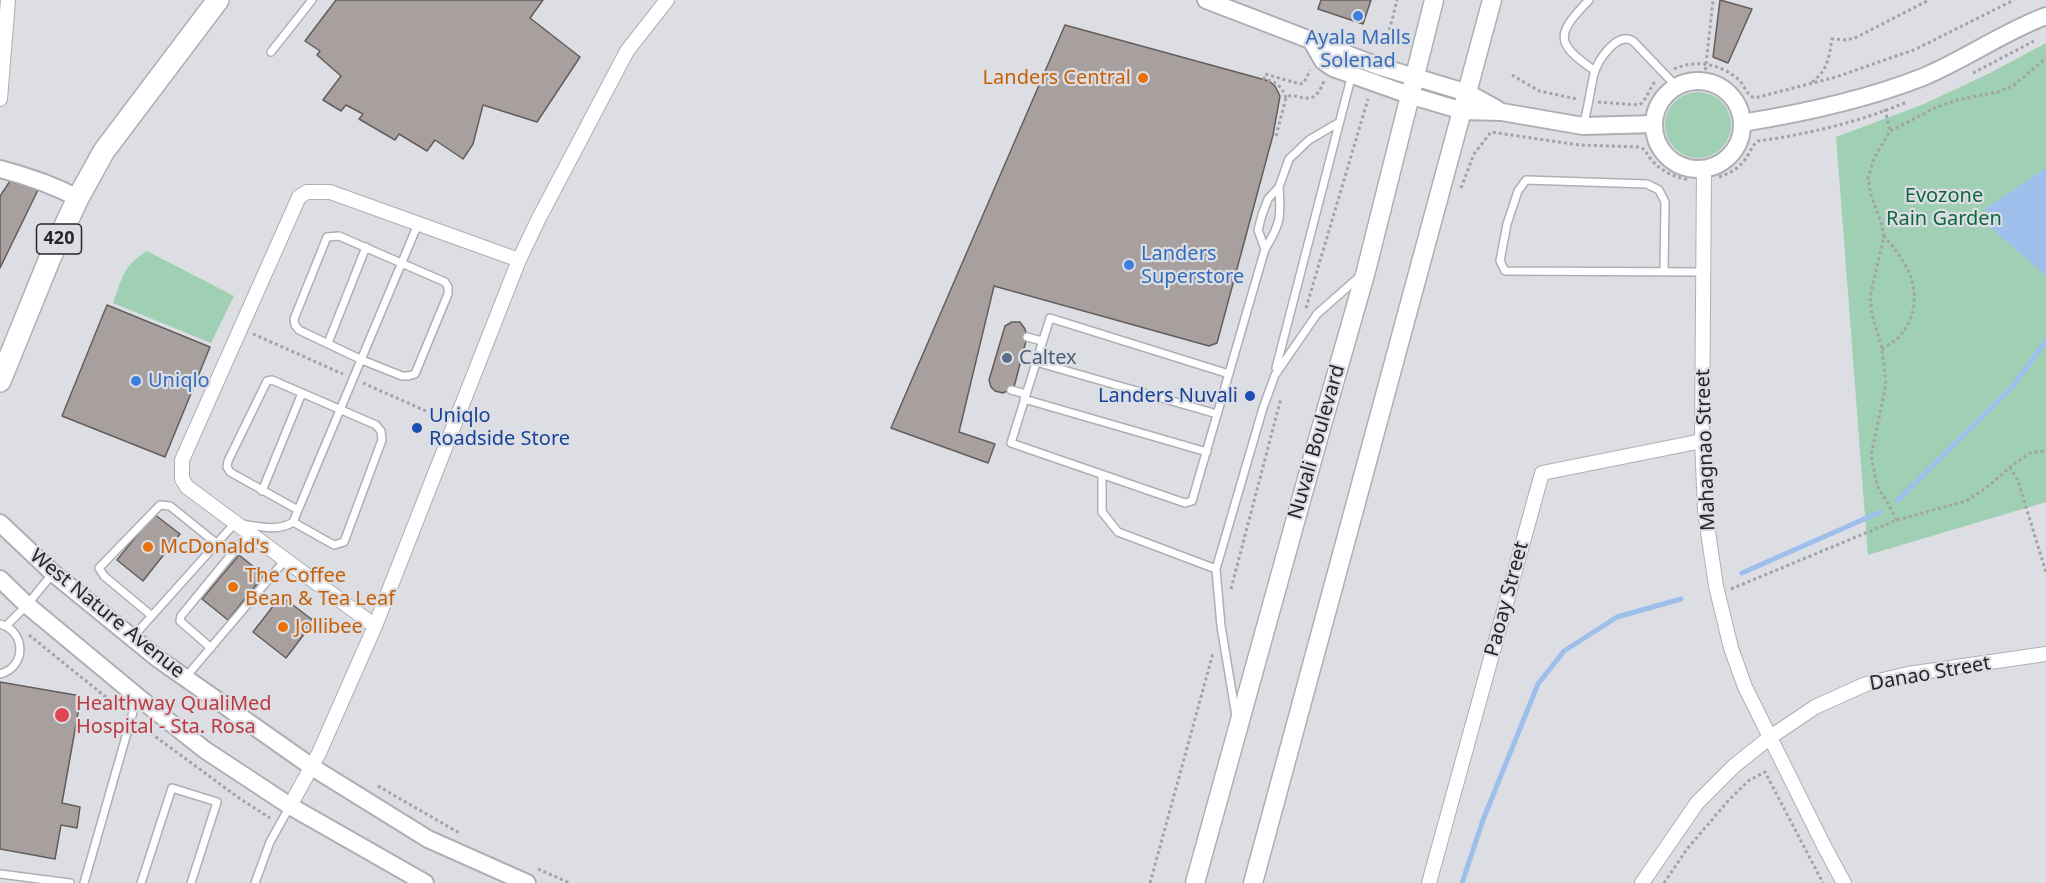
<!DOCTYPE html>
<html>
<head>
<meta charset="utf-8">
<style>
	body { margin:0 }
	canvas { display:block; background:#dddee4 }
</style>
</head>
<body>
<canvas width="2046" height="883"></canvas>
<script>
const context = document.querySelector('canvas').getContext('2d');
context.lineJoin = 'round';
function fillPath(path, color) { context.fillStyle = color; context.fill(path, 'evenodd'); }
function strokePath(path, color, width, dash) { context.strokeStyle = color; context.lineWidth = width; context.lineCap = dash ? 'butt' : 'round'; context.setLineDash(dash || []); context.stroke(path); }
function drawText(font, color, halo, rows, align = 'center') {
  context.font = font + ' "Noto Sans",sans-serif'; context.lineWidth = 4.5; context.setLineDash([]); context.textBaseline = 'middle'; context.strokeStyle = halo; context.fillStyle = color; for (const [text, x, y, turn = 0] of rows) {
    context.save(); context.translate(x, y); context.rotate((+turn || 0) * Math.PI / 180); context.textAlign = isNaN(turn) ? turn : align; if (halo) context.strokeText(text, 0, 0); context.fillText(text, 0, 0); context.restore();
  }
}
const green = new Path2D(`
	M2046,43V502L1868,555L1836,137L1924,104L1990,73Z
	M1665 125a33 33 0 1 1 66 0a33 33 0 1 1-66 0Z
	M147,251L234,296L211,343L113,303C122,279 123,265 147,251Z`);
const water = new Path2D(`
	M2046,168V276L1992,229L1985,209Z`);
const stream = new Path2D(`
	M1898,500L2012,387L2046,341
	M1742,573L1880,512
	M1462,883L1483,820L1538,684L1564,651L1617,617L1681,599`);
const building = new Path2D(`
	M336,0H543L530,18L580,57L537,122L483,105L473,144L463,159L435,140L427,151L399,134L395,140L359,119L363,114L346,105L341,111L323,100L341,76L317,55L320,51L305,41Z
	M1321,0H1371L1363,24L1318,9Z
	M1720,0L1752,9L1728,63L1713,57Z
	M1065,25L1269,81L1275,86L1280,96L1273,135L1217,343L1209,346L994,286L959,432L995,444L988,463L891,428Z
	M10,181L38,190L0,268V196Z
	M107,305L210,347L165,457L62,416Z
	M1012,322H1020L1025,329L1027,337L1014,387L1003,393L995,391L991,387L989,380L1005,326Z
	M154,514L180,534L143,581L117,560Z
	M239,555L264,575L228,620L202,599Z
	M281,596L314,621L286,658L253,632Z
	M0,682L81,696L62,803L80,807L77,828L61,825L55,859L0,849Z`);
const path = new Path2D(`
	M1388,36L1397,0
	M1674,69C1695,59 1722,64 1739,80C1745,86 1746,95 1755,98L1836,77L1916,49L2014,0
	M1973,73L2034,41
	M1512,75L1539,91L1577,99
	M1704,82L1713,0
	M1812,82C1828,70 1829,57 1832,39L1847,40L1857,37L1929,0
	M1286,98C1282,86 1276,82 1264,79L1265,74L1300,84L1304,83L1310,70
	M1598,102L1639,105C1648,99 1649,87 1657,80
	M1885,109L1890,131
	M1276,136L1286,98L1291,95C1310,100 1316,101 1324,81
	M1719,177C1728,174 1738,169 1744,161C1750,154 1751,146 1758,141C1809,134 1859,122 1907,102
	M1461,188L1474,154L1491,132L1579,145L1640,147C1646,150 1646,153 1650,158C1660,171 1674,177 1689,180
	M1306,308L1368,99
	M253,334L343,374
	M1882,349C1887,346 1893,342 1898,338C1918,318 1919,286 1904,263C1899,253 1891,245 1884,236
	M363,383L426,411
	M2010,467L2018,481L2046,572
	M1897,520L1877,485L1871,456L1886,384L1882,349L1872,314L1870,297L1884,236L1881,222L1871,195L1868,178L1874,158L1890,131L1935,108L1957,100L1998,92L2013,86L2046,58
	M1231,589L1281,398
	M1731,589L1897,520L1966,501L1986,488L2010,467L2030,453L2046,451
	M29,635L122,710
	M141,726L239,798L270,818
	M378,786L461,834
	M538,869L570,883
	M1150,883L1213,653
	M1664,883L1687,849L1728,801L1748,781L1765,772L1823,883`);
const service = new Path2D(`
	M1589,0C1555,35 1555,43 1595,71
	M271,52L312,0
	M1583,126C1588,109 1590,91 1594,74C1598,60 1617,31 1633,41L1677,87
	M339,236L445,282L448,287V294L415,374L408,376H402L362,360L299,330L295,325L294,319L327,237Z
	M1265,249L1258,230L1262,215L1268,199L1279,187L1289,159L1309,140L1338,123
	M1664,272L1665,202L1659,190L1647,184L1526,180L1518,191L1507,224L1500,261L1505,271L1703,272
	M1027,337L1042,341
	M328,343L366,247
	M1036,362L1217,414
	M1276,368L1352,74
	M1229,374L1050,318L1011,443L1185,503L1192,501L1265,249C1281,224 1281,216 1279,187
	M1011,390L1026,394
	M1024,399L1207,452
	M1102,475V512L1118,532L1216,569
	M262,491L302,393
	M293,522L334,545L344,542L382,440L381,431L376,425L272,380L267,381L228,461L227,467L230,472L298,510
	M152,616L104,576L99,568L160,505L170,506L216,543
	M0,624C26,631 27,667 0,674
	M6,626L27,605L53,573
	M132,638L235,523C253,525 277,533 293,522L418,224
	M211,648L180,621L181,616L249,533
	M185,678L285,560
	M1236,716L1221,626L1216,569L1263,408L1275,375L1317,314L1359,277
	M0,874L70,883
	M84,883L137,698
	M141,883L172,788L217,802L191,883
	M255,883L270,842L290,806`);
const minor = new Path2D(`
	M0,99L8,0
	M1704,168L1702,441L1705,511L1716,586L1731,648L1745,687L1824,846L1844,883
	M375,626L187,487L182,479V460L299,197L307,192H330L519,260
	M290,806L319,753L375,626L519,260L538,220L627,51L667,0
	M1429,883L1542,473L1702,441
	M1642,883L1697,803L1734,766L1769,738L1815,707L1866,684L1908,674L2046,654`);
const tertiary = new Path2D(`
	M1206,0L1378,66L1468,93L1497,109
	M1311,40L1323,61L1333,68L1409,95L1463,111L1502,112L1583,126L1654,124
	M1654 125a44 44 0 1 1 88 0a44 44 0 1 1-88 0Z
	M1742,123C1804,113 1865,100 1923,77C1966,59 2003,32 2046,16
	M0,169C27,176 53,185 78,198
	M0,523L53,573L157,658L312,767L428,839L527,883
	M0,579L27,605L138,697L205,750L290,806L425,883`);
const secondary = new Path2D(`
	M1195,883L1318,439L1366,271L1434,0
	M1253,883L1492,0`);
const primary = new Path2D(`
	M0,381L50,258L78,198L104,151L218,0`);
const markers = [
	[1358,16,6,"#3f7fe0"],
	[1143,78,6,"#e8710a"],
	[1129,265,6,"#3f7fe0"],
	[1007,358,6,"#5c6f8a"],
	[136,381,6,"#3f7fe0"],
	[1250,396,6,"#1a4fb4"],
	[417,428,6,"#1a4fb4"],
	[148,547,6,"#e8710a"],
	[233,587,6,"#e8710a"],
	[283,627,6,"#e8710a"],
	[62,715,8,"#e0444e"]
];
const shields = [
	[59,239,45]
];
const shieldNames = [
	["420",59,239]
];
const shopNames = [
	["Ayala Malls",1358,38,"center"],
	["Solenad",1358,61,"center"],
	["Landers",1141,254],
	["Superstore",1141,277],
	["Uniqlo",148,381]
];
const foodNames = [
	["Landers Central",1131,78,"right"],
	["McDonald's",160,547],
	["The Coffee",245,576],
	["Bean & Tea Leaf",245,599],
	["Jollibee",295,627]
];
const parkNames = [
	["Evozone",1944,196],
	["Rain Garden",1944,219]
];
const serviceNames = [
	["Caltex",1019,358]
];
const transitNames = [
	["Landers Nuvali",1238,396],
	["Uniqlo",429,416,"left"],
	["Roadside Store",429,439,"left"]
];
const streetNames = [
	["Nuvali Boulevard",1317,442,-74],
	["Mahagnao Street",1706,450,-92],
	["Paoay Street",1507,599,-75],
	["West Nature Avenue",107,614,39],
	["Danao Street",1930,674,-10]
];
const healthNames = [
	["Healthway QualiMed",76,704],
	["Hospital - Sta. Rosa",76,727]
];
fillPath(green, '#a0d0b3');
fillPath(water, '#9ebeeb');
strokePath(stream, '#9ebeeb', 5);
fillPath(building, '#a7a09e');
strokePath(building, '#635d5c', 1.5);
strokePath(service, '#aeafb5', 10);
strokePath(minor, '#aeafb5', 16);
strokePath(tertiary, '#aeafb5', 20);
strokePath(secondary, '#aeafb5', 21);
strokePath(primary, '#aeafb5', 24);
strokePath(path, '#a2a3a7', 3, [3, 3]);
strokePath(service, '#fff', 7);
strokePath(minor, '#fff', 14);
strokePath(tertiary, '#fff', 16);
strokePath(secondary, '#fff', 18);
strokePath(primary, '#fff', 21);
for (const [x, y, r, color] of markers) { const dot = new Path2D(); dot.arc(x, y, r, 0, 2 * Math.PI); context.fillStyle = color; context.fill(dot); strokePath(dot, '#dddee4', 2); }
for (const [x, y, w] of shields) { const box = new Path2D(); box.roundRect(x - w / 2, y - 15, w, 30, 4.5); context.fillStyle = '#dddee4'; context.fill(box); strokePath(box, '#262628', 1.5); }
drawText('bold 18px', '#262628', null, shieldNames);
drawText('20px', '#366cbe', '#dddee4', shopNames, 'left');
drawText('20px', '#c56008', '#dddee4', foodNames, 'left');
drawText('20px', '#0d6840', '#dddee4', parkNames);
drawText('20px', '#4e5e75', '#dddee4', serviceNames, 'left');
drawText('20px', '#164399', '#dddee4', transitNames, 'right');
drawText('20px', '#262628', '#dddee4', streetNames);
drawText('20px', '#be3a42', '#dddee4', healthNames, 'left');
</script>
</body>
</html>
